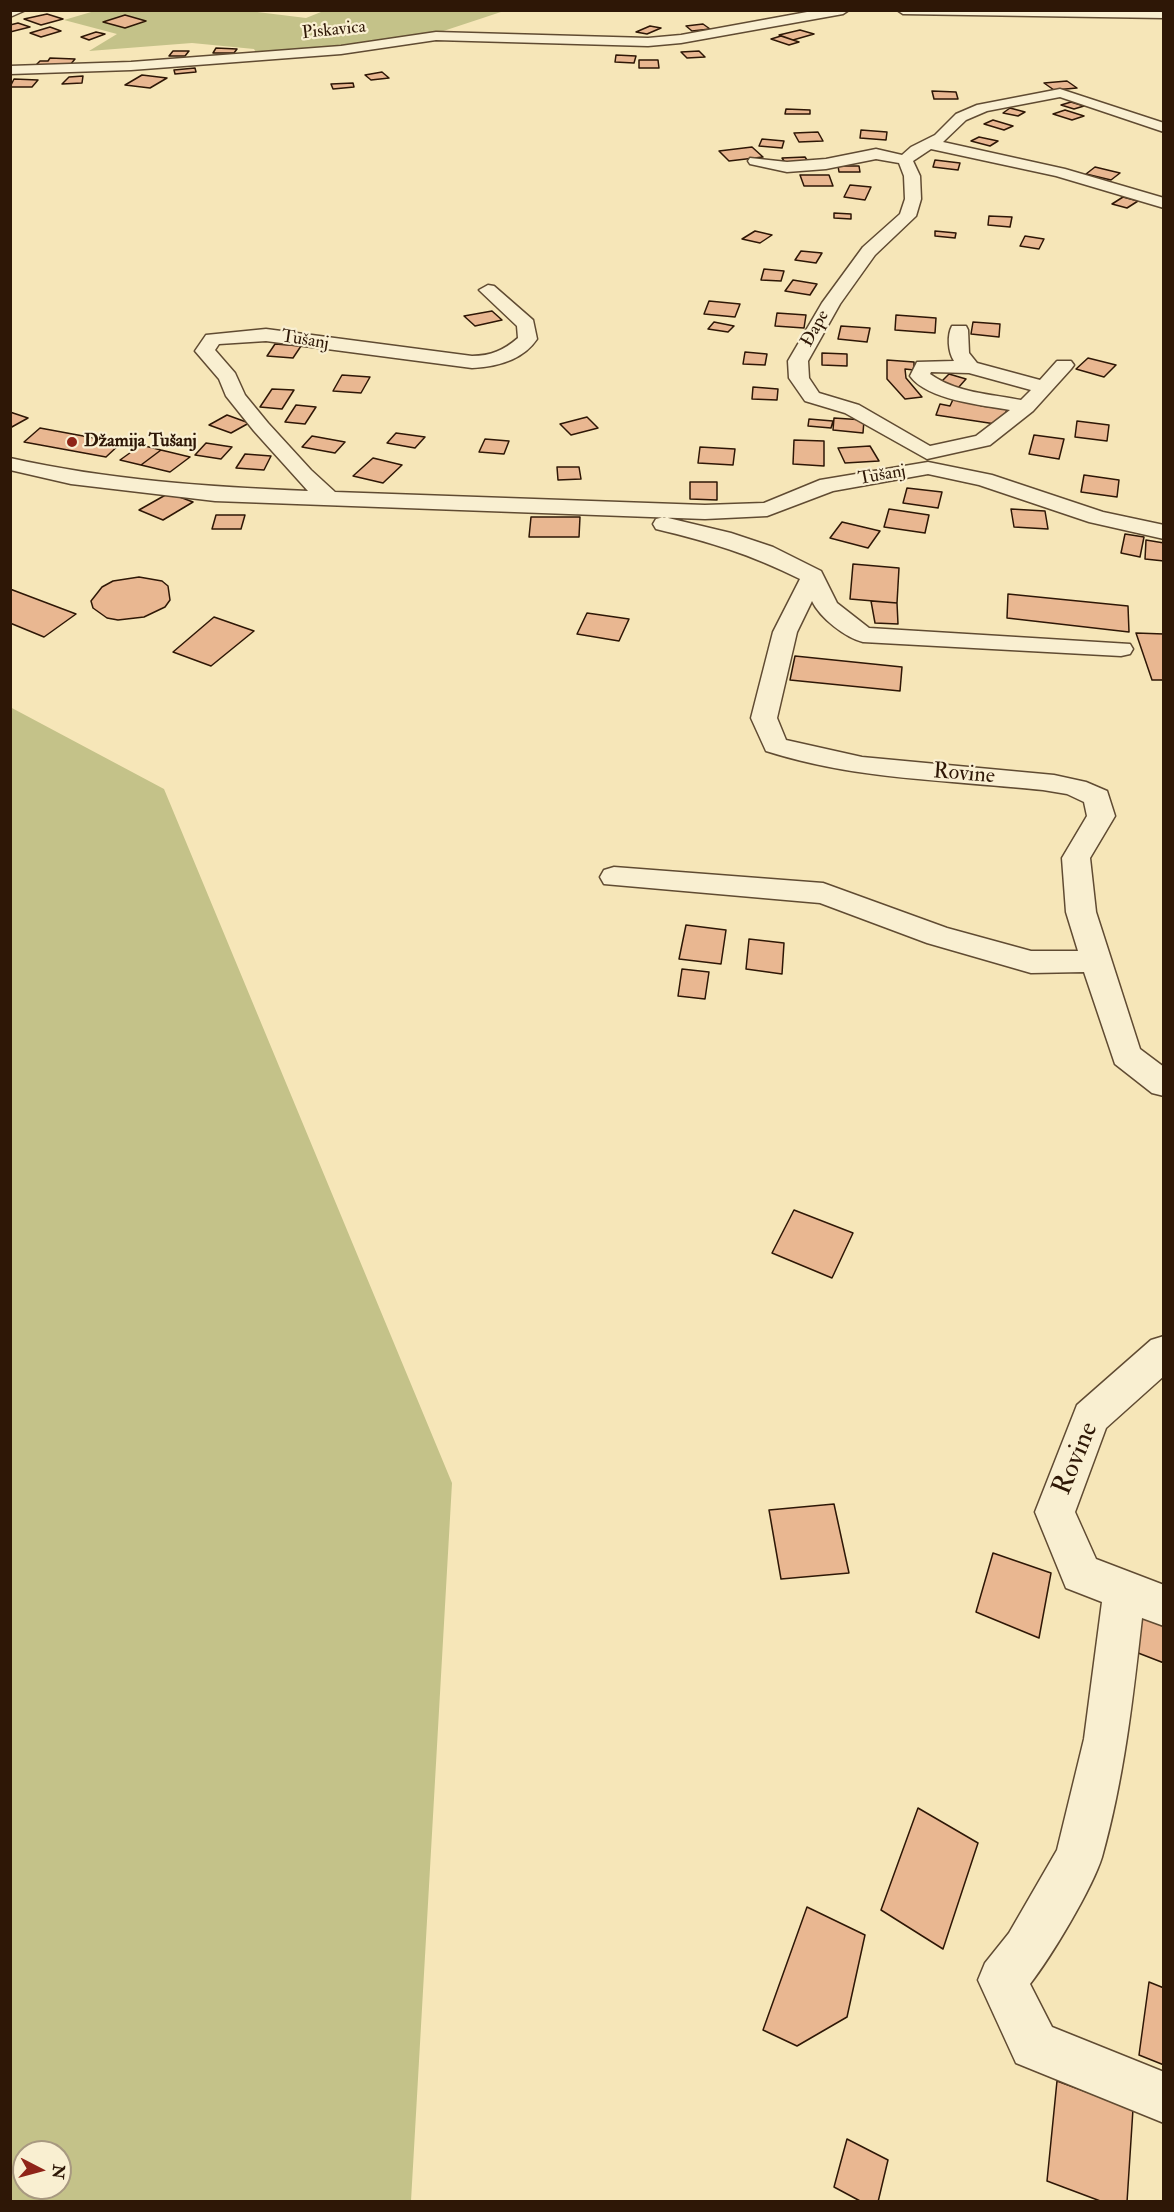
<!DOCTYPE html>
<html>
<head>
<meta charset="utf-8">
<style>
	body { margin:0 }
	#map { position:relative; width:1174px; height:2212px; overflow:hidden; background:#f6e6b8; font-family:"IM FELL Double Pica",serif }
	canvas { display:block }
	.frame { position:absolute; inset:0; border:12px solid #2e1706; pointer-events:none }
	.north { position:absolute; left:12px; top:2140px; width:60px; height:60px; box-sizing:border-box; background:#f9efd1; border:2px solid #a89980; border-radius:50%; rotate:96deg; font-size:16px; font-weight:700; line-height:24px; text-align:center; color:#2e1706 }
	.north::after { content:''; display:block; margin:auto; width:21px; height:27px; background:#8f2418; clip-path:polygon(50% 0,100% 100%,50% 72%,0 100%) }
</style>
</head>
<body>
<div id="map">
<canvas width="1174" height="2212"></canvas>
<div class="frame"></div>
<div class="north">N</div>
</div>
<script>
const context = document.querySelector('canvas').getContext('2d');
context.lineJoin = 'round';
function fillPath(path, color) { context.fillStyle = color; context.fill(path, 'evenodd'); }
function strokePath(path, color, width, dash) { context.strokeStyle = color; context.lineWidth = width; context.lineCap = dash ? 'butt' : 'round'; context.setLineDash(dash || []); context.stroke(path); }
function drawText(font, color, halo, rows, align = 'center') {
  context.font = font + ' "IM FELL Double Pica",serif'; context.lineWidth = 4.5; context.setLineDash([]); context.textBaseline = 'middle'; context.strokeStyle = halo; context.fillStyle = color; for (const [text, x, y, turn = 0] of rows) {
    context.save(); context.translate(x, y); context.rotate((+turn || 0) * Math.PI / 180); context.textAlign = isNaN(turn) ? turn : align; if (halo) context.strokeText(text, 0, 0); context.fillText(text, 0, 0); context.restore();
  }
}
const green = new Path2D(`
	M98,10H241L306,18L326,10L504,11L407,43L259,58L254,49L192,43L89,51L117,34L64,20Z
	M10,707L164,789L452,1483L411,2201H11ZM24,2152H60V2188H24Z`);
const building = new Path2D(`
	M47,14L63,19L41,25L24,19Z
	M125,15L146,21L125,28L103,22Z
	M18,23L30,27L10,32V25Z
	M703,24L710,29L692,31L686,26Z
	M650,26L661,28L647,34L636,32Z
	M50,27L61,31L41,37L30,33Z
	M800,30L814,34L793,40L779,35Z
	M96,32L105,34L89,40L81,37Z
	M781,36L799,42L789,45L771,39Z
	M216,48L237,49L234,53H213Z
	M173,51H189L185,56H169Z
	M699,51L705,57L687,58L681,52Z
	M616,55L636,56L634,63L615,62Z
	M50,58L75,59L70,65L34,67L40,61H48Z
	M639,60H658L659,68H639Z
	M195,68L196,72L175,74L174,70Z
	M382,72L389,78L371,80L365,75Z
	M142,75L167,78L150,88L125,85Z
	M83,76L82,83L62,84L69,77Z
	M14,79L38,80L32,87H10Z
	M1067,81L1077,88L1054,90L1044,83Z
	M353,83L354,87L333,89L331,84Z
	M932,91L956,92L958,99H934Z
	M1071,102L1084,106L1074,109L1061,105Z
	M1010,108L1025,112L1018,116L1003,113Z
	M786,109L810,110V114H785Z
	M1065,110L1084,116L1072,120L1053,114Z
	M993,120L1013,126L1004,130L984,124Z
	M861,130L887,132L886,140L860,138Z
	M818,132L823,141L799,142L794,133Z
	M979,137L998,141L990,146L971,141Z
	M762,139L784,141L782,148L759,146Z
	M752,147L763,157L729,161L719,151Z
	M805,157L809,163L786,164L782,158Z
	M935,160L960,163L958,170L933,167Z
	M838,166H859L860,172H839Z
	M1095,167L1120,173L1111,180L1086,174Z
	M800,175H829L833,186H804Z
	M850,185L871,187L865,200L844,197Z
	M1123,197L1138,201L1127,208L1112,204Z
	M834,213L851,214V219L834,218Z
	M989,216L1012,217L1010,227L988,225Z
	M755,231L772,235L760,243L742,239Z
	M935,231L956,233L955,238L935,236Z
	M1025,236L1044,239L1039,249L1020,246Z
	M801,251L822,253L816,263L795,260Z
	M764,269L784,271L781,281L761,280Z
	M793,280L817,284L810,295L785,291Z
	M709,301L740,304L735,317L704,314Z
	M492,311L502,320L475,326L464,316Z
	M777,313L806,315L804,328L775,326Z
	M896,315L936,318L935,333L895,330Z
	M714,322L734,326L728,332L708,329Z
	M973,322L1000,324L999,337L971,334Z
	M841,326L870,328L867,342L838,339Z
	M275,344L301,346L293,358L267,356Z
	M745,352L767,354L765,365L743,364Z
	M822,353L847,354V366L822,365Z
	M1088,358L1116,365L1104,377L1076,369Z
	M887,360L914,362V370L905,369L906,378L922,397L905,399L887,379Z
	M949,374L966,379L958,388L940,383Z
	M342,375L370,377L361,393L333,391Z
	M753,387L778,389L777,400L752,399Z
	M272,389L294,390L282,409L260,407Z
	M955,395L984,399L981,406L1007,409L1002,425L936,415L940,404L950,406Z
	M296,405L316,407L305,424L285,422Z
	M10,412L28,418L10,428Z
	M227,415L249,423L231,433L209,425Z
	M587,417L598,428L571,435L560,424Z
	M834,418L864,420L863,433L833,430Z
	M809,419L833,421L831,428L808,426Z
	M1077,421L1109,425L1107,441L1075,437Z
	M40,428L121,443L106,457L24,442Z
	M396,433L425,437L415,448L387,443Z
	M1034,435L1064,439L1059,459L1029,454Z
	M312,436L345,442L335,453L302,447Z
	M485,439L509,441L504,454L479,452Z
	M794,440L824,441V466L793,464Z
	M206,443L232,447L221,459L195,455Z
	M141,445L161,450L141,465L120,460Z
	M870,446L879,461L845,463L838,448Z
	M700,447L735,449L733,465L698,463Z
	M161,450L190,457L170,472L141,465Z
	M245,454L271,456L264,470L236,468Z
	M373,458L402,465L383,483L353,476Z
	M557,467H579L581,479L558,480Z
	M1084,475L1119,480L1117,497L1081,492Z
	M690,482H717V500L690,499Z
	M907,488L942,492L938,508L903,503Z
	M169,493L193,502L163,520L139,510Z
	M889,509L929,515L925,533L884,527Z
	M1011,509L1045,511L1048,529L1014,527Z
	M216,515H245L241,529H212Z
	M531,517H580L579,537H529Z
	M842,522L880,531L868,548L830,538Z
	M1125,534L1144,537L1140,557L1121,553Z
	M1146,540L1164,543V561L1145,559Z
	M853,564L899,568L897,603L850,599Z
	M139,577L162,581L168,586L170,600L165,607L144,617L118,620L107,618L93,608L91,601L102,587L113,581Z
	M10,589L76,614L44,637L10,623Z
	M1008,594L1128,606L1129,632L1007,618Z
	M871,601L897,603L898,624L875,623Z
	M587,613L629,619L619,641L577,634Z
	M214,617L254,631L211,666L173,652Z
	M1136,633L1164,634V680H1152Z
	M795,656L902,667L900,691L790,680Z
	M686,925L726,930L721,964L679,959Z
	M749,939L784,943L782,974L746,969Z
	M682,969L709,972L705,999L678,996Z
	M794,1210L853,1233L832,1278L772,1253Z
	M834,1504L849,1573L781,1579L769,1510Z
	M993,1553L1051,1573L1039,1638L976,1612Z
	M1140,1616L1164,1625V1663L1133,1651Z
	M918,1808L978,1843L943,1949L881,1910Z
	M807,1907L865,1935L847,2017L797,2046L763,2030Z
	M1149,1982L1164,1988V2065L1139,2055Z
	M1057,2081L1133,2109L1127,2202H1103L1047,2181Z
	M847,2139L888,2160L878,2202H862L834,2187Z`);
const minor = new Path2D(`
	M10,10H26L10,17Z
	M818,10H849L843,14L681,43L648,46L436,40L341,54L131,70L10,74V66L131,62L341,46L436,32L648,38L681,35Z
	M897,10H1164V18L903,14Z
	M1060,89L1164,123V132L1060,97L987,111L966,120L943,142L1065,169L1164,198V208L1056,176L931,149L913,161L920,176L921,199L916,216L875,255L840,304L808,361L809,378L819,393L859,405L930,446L976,436L1010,410C982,405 927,400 910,376L917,362L954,361C948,352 947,335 952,326H966L968,330L969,353L977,363L1040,380L1057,361H1071L1074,365L1071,369L1033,411L990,445L927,459L845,413L805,401L789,378L788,361L822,303L863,247L900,214L905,199L904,176L899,163L876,159L826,169L787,172L750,164L748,161L750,158L787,162L826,159L876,149L902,155L911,147L935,135L956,114L977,105ZM931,372L969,373L1031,390L1021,400C991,394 956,393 930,374Z
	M488,285L494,286L533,320L537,339C523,360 496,367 472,368L266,341L219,344L215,350L235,373L245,395L268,423L311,470L335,492L705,505L764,503L820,480L928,462L992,475L1103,512L1164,525V539L1089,522L979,485L928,474L833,491L767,516L705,519L215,501L71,484L10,470V458C108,480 208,487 308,491L254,431L226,396L219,379L195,351L206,335L266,329L472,356C491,356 504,350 518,338L517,326L479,290Z
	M664,517L731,533L773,547L821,571L837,603L869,628L1130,644L1133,649L1130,654L1121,656L863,642C846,638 820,618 812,601L797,632L777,718L786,740L862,757L1054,775L1086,782L1107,791L1115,816L1090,858L1096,912L1140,1049L1164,1067V1096L1152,1093L1115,1064L1084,972L1031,973L927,943L820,903L604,884L600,877L604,870L614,867L823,883L947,928L1031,951H1078L1066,912L1062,858L1087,816L1084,802L1067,794L1043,790C950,780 856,780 766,751L751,718L773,632L800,579C750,554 710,542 656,529L653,524L656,519Z
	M1164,1336V1376L1106,1428L1075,1512L1096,1559L1164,1585V1626L1142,1618C1133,1698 1124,1779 1102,1857C1092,1889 1051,1957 1030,1984L1052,2027L1164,2072V2123L1016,2063L978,1980L985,1963L1009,1933L1057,1850L1084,1739L1102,1602L1066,1588L1035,1512L1077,1405L1151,1340Z`);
const markers = [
	[72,442,6,"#8f2418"]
];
const farStreetnames = [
	["Piskavica",334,31,-6],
	["Đape",816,329,-61],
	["Tušanj",305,341,9],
	["Tušanj",882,476,-10]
];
const farPoinames = [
	["Džamija Tušanj",84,442]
];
const streetNames = [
	["Rovine",964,775,5]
];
const nearStreetnames = [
	["Rovine",1077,1459,-67]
];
fillPath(green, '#c4c289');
fillPath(building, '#e9b791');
strokePath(building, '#2e1706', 1.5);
strokePath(minor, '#604b32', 3);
fillPath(minor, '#f9efd1');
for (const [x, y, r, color] of markers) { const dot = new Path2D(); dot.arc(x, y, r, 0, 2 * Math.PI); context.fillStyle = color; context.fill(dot); strokePath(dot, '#f9efd1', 2); }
drawText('18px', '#2e1706', '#f9efd1', farStreetnames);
drawText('bold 18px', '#2e1706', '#f9efd1', farPoinames, 'left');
drawText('22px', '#2e1706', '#f9efd1', streetNames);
drawText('27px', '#2e1706', '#f9efd1', nearStreetnames);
</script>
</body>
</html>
